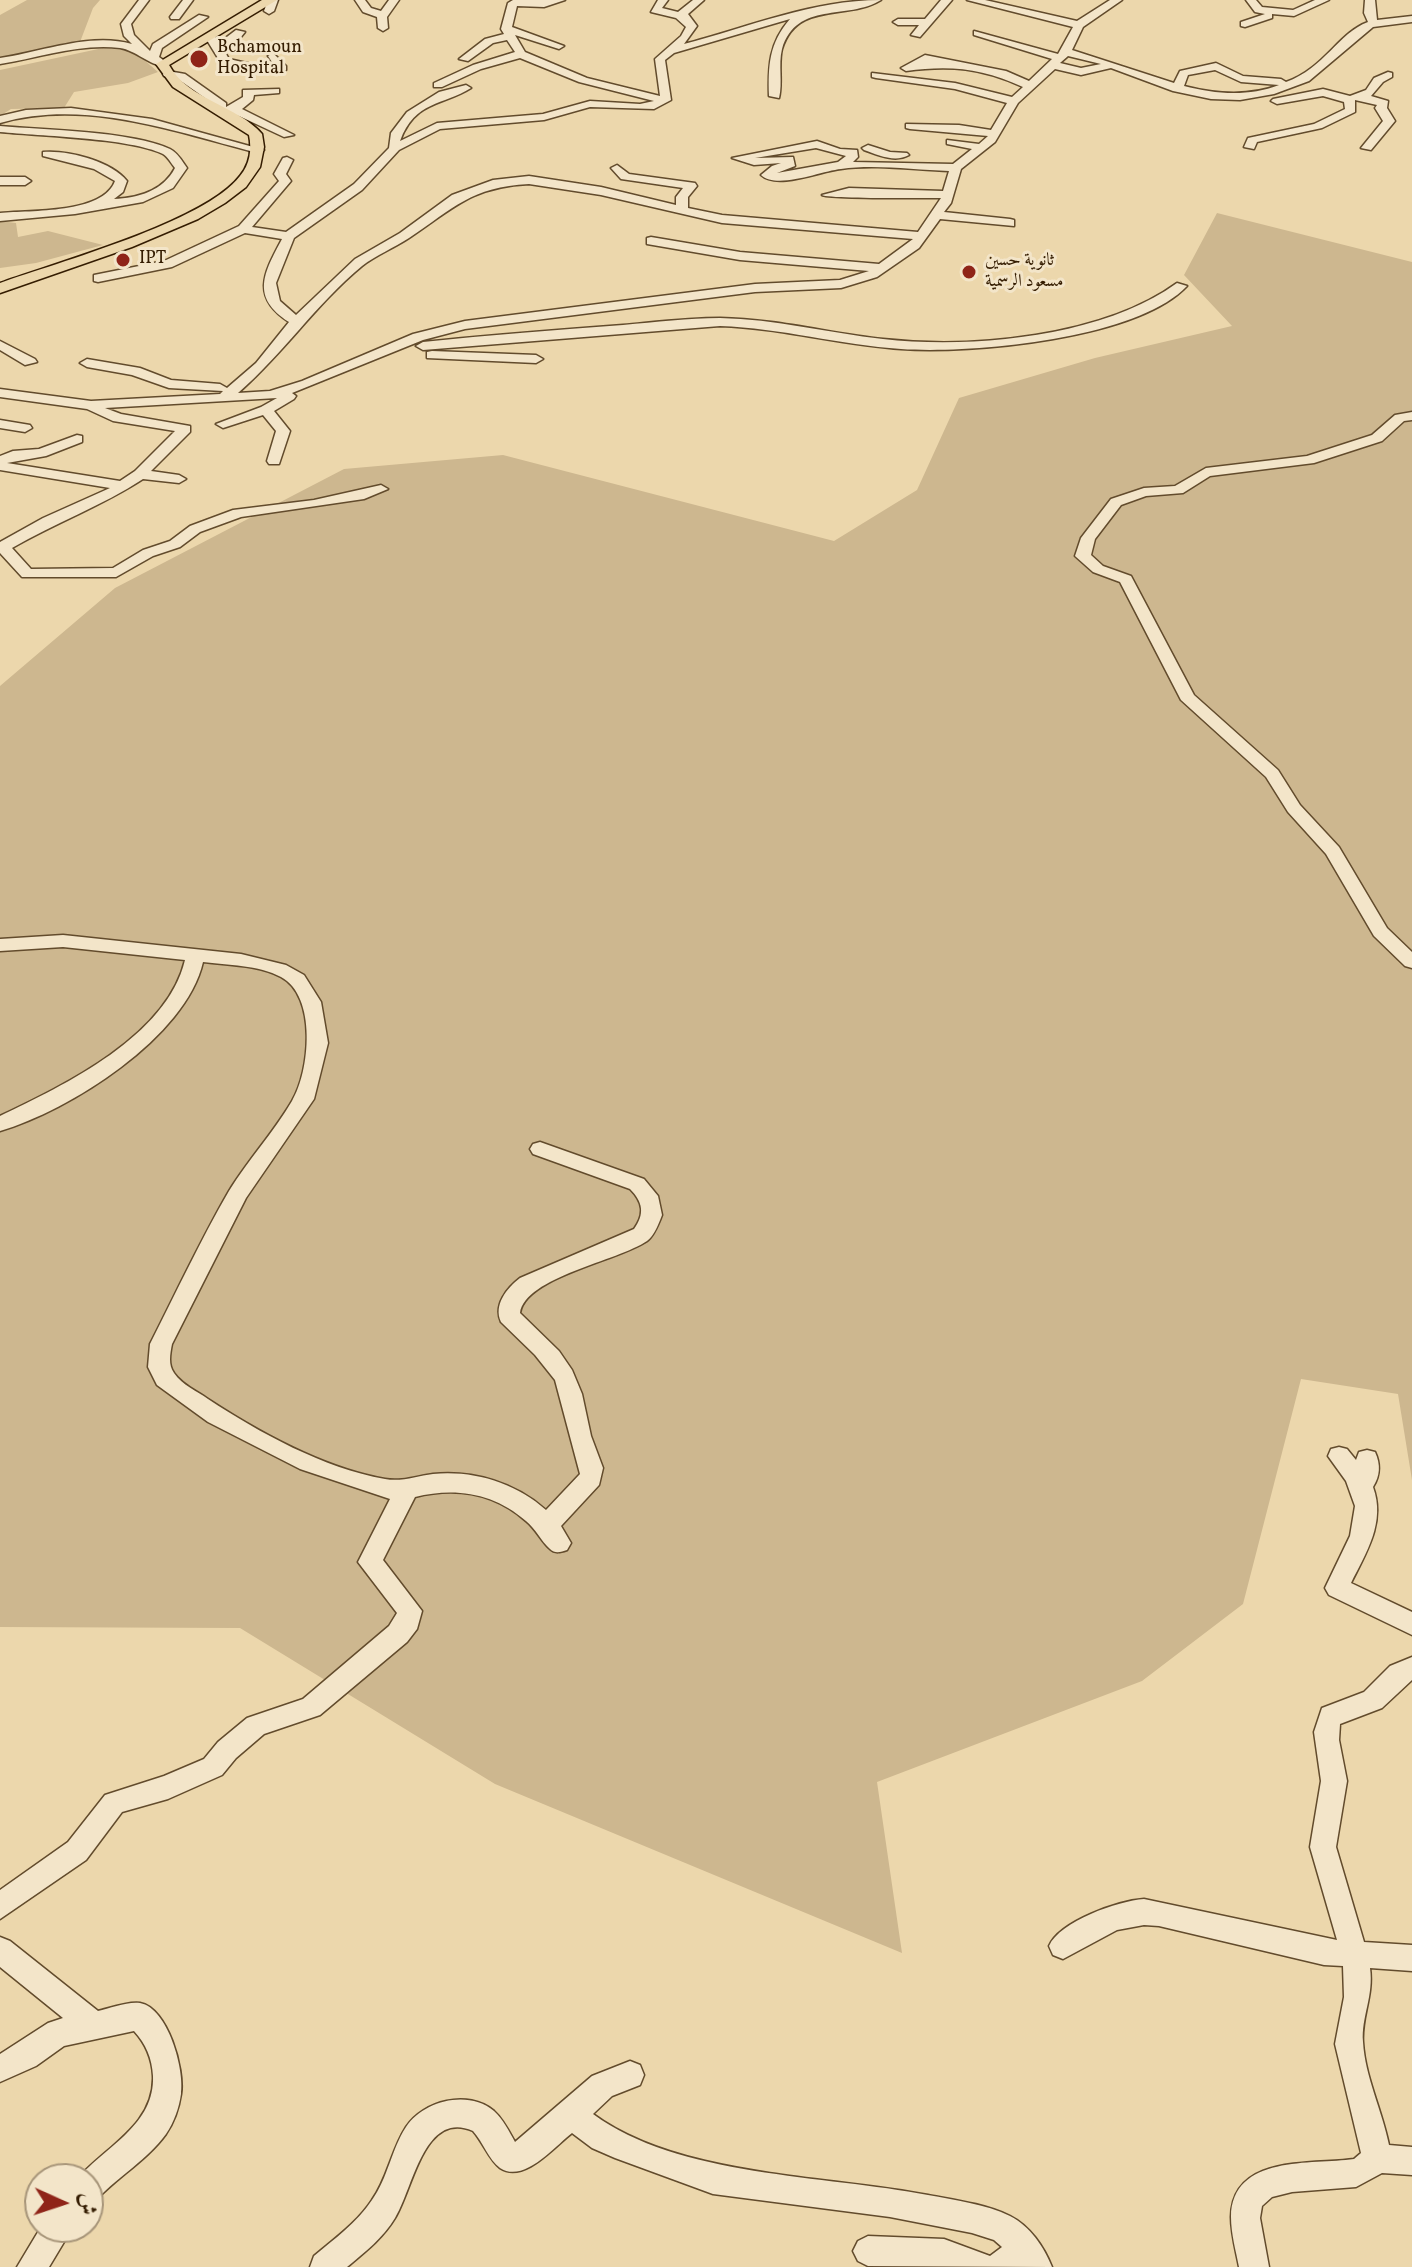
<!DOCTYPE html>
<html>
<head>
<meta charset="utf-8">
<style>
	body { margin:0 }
	#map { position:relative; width:1412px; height:2267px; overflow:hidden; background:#ecd7ac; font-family:Vollkorn,Amiri,serif }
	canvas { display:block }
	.north { position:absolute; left:24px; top:2163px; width:80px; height:80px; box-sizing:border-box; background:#f3e5c9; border:2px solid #a79579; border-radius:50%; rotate:93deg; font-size:22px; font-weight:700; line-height:32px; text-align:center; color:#341c01 }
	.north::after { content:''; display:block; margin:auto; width:28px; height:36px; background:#8f2418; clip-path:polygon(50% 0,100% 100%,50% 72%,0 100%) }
</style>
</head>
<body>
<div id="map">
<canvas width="1412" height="2267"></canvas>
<div class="north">ش</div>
</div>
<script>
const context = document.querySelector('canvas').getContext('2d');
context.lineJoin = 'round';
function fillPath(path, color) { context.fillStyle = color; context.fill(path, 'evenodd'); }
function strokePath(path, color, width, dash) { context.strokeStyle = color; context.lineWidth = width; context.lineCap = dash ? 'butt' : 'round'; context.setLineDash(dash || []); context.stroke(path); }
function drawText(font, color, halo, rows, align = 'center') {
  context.font = font + ' Vollkorn,Amiri,serif'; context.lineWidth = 6; context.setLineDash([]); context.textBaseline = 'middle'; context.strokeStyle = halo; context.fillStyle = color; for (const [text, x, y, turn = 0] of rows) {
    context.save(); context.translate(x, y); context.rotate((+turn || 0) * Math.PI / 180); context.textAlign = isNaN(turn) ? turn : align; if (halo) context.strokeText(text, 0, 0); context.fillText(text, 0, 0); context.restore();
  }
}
const green = new Path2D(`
	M27,0H100L93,8L80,42L16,57L0,58V15Z
	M103,48L134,51L158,72L128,83L74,92L64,108L11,109L0,116V70Z
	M1217,213L1412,262V1480L1398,1394L1301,1379L1243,1604L1142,1681L877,1782L902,1953L495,1784L240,1628L0,1627V686L115,588L344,469L503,455L834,541L917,490L959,398L1095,358L1232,326L1184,275Z
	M0,221L16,223L18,237L48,231L103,245L36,263L0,268Z`);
const minor = new Path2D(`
	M139,0H149L131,24L134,35L150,51L153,44L199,15L208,17L162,48L159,57L166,62V66C151,67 136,50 120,48C80,43 39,58 0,64V58C42,52 90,32 132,44L124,36L121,24Z
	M183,0H193L179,19H171L170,17Z
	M268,0H278L274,11L269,14L264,11Z
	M355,0H365L371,8L381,11L389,0H399L387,17L388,28L383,31L378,28L377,17L363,12Z
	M513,0H565L544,7L517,6L512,27L564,46L559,49L515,35L525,52L587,78L660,96L655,59L681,36L686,27L676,18L651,12L658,0H668L662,8L678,12L693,0H704L688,14L697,26L684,44C749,27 813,0 881,0C847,21 797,0 782,49C778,65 783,83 779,98L769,96C768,66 769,43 790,19L674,53L665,60L671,100L654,109L590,107L544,120L440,129L399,150L362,190L294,238L276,283L280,301L296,315L355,259L400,233L452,195L493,180L529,176L601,187L676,205V197L683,188L621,179L611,168L617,165L629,174L695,183L697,186L688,197V208L722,215L918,232L941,198C924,198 828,199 822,195L849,188L943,191L949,171C914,170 875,164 841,169C821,171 777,190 761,175L772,166L781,163L754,165L732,158L817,141L840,149L857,150L858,157L853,162L953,164L972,149L947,144V140L979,144L988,136L910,129L906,128V124L959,125L991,130L1007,103L955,89L876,78L872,77V73L955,83L1012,97L1023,87C982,68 950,65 906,71L901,68L925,55L1006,71L1029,81L1052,59L974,35V31L1058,54L1073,27L967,0H985L1077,21L1110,0H1122L1083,27L1072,50L1174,83L1180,71L1216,63L1243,76L1281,79L1286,82C1325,68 1338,33 1368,22L1364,13L1365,0H1375L1377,20L1412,16V22L1373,27L1309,81L1274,94L1240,100L1211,99L1173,91L1111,68L1081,75L1055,69L1018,103L995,142L961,169L951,203L944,212L1010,219L1014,220V226L940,219L919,248L877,277L841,288L755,292L465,329L423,340L292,393L296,396L294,399L274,411L290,431L279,464H269L267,461L276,431L263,415L223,428L216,424L261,407L277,398L105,408L121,414L190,426V432L151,471L179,475L186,479L179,483L143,479C102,506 55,523 12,548L31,569L113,568L143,550L170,541L190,526L233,510L314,500L381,485L388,489L364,499L241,517L200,532L180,547L153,556L116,577H22L0,553V542L43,518L110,488L0,470V456L13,451L39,449L77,435L82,436V442L46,456L7,463L120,481L135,471L175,431L113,421L87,409L0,397V389L91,401L220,394L223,391L169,388L132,375L87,367L80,363L87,359L140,368L171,380L220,384L227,388L256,363L289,322C250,297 264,273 282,239L245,233L172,267L98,282L94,281V275L164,261L239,226L279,181L274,174L283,158L287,157L293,160L286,174L291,181L252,227L286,232L354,184L389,148L391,133L407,112L439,92L466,85L471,88C443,106 415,100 400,141L437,123L543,114L590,101L640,104L654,101L579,82L520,58L481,69L442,87H434V83L473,65L515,52L507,40L493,43L468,61L459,59L485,39L504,34L501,29L508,3ZM1068,56L1101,64L1081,68L1060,63ZM1215,70L1241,82L1279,85C1248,97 1215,94 1184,86L1188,75ZM816,148L846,156L838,162L777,173L795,166L793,157L755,158ZM529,184L601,195L722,223L913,239L879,264L740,252L651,237L647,238V244L740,260L869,271L840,280L755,284L465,321L413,334L302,381L270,391L238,393C283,354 316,304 362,266C376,255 394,248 409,238C454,208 471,187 529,184Z
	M941,0H952L920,37L911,35L919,25H898L893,22L898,19H925Z
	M1246,0H1256L1262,7L1293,10L1315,0H1329L1294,16L1272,14V18L1245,27L1241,26V22L1265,14L1255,12Z
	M236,30L245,32L236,43L223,49L229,59L260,66L274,65L268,56L273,53L286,66V70L260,72L221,63L205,37L214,35L219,43Z
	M168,71L185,74L226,103V107L243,97V90L279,89V93L254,95L253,100L242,109L294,135L284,137L239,116L214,111L215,105L178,79L164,76L163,74Z
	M1388,72L1392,73V77L1383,82L1371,96L1388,101L1387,108L1395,121L1371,150L1361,148L1383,121L1375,108L1377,105L1355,100V112L1322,128L1257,142L1254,149L1244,147L1248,138L1314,124L1345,109L1344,102L1323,96L1277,104L1271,101L1273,99L1323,89L1350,96L1366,90L1374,78Z
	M71,108L152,119L264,150L258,153C176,132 85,98 0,123V116L26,110Z
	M0,126C45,130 131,131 170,149C178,153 182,161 187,168L173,188L143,202L75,214L0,221V213C31,210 103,214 115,181L94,169L43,156V152C68,150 111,161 127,181L123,192L114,199C138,198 163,191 175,168C171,163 168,157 163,154C130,138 40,136 0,132Z
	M868,145L890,152L907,153L909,155C895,163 878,155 864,150L862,148Z
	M0,177H25L31,181L25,185H0Z
	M1177,283L1187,286C1137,339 972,354 901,349C840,345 781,328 720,326L423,350L416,346L423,342C490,335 556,330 623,325C656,322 688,318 720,318C775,319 829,333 883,339C972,349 1103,337 1177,283Z
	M0,341L35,359L37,362L25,365L0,350Z
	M432,351L536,355L543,359L536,363L427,358V352Z
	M1412,412V420L1404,421L1382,441L1314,463L1210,476L1183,493L1146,496L1121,505L1095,539L1091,555L1103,566L1131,576L1194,695L1278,770L1300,805L1339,847L1387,928L1412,952V968L1405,966L1374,936L1326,854L1288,812L1266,777L1181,700L1120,582L1093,572L1075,556L1081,538L1111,499L1144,488L1175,486L1206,468L1307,456L1372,435L1395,415Z
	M0,420L30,425L32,428L25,432L0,428Z
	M63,935L241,954L286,965L304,975L321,1002L328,1043L314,1099L246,1198L172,1344C170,1354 168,1365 174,1373C182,1385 197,1391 208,1399C260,1433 323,1468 385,1479C402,1482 417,1476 433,1474C474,1470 516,1483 546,1510L580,1474L555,1380L535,1355L501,1322C493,1305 507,1288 520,1278L634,1229C645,1214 643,1202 630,1189L533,1154L530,1149L533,1144L540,1142L644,1179L658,1196L662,1215C659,1223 654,1236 647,1241C618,1261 525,1277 520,1313L559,1351L572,1370L582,1394L591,1436L603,1468L599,1485L561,1526L571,1543L567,1550C561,1552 555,1554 550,1549C541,1541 536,1529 526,1521C494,1493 455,1487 415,1497L383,1560L422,1611L417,1629L407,1642L320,1715L264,1734L236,1758L222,1775L168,1799L122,1812L86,1860L0,1919V1890L68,1842L105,1795L164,1776L204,1759L218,1742L247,1718L303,1699L389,1626L397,1613L358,1562L390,1499L300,1469L208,1422L157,1385L148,1367L150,1344C176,1293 200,1241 229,1191C248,1160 274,1132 292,1101C310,1071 317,996 281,977C259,965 227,965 203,962C186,1037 69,1111 0,1131V1116C65,1085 167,1036 185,960L63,947L0,951V939Z
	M1339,1447L1347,1449L1356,1460L1359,1452L1367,1450L1375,1452C1381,1465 1380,1476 1373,1487C1386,1522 1366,1553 1351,1583L1412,1612V1635L1329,1595L1325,1588L1350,1536L1355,1506L1346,1481L1328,1456L1331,1449Z
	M1412,1657V1680L1382,1708L1340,1724L1339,1740L1347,1781L1336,1847L1364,1942L1412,1945V1971L1370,1968C1374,1996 1361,2017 1363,2042C1365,2077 1382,2110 1389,2145L1412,2147V2175L1382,2173L1356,2187L1292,2192L1272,2197L1262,2206L1260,2218L1269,2267H1239C1236,2251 1231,2234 1231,2217C1232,2154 1312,2165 1354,2159L1361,2153L1335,2044L1344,1997L1343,1966L1324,1965L1159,1926L1144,1925L1117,1930L1063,1959L1053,1955L1049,1946C1060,1921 1118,1901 1144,1899L1337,1940L1310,1847L1321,1781L1314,1732L1322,1708L1364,1692L1390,1666Z
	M0,1937L10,1941L98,2011C110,2008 129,2001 140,2003C168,2008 185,2070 181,2094C179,2108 174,2122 166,2134C148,2159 119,2176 98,2198L88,2203V2179L78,2178C107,2146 155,2124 153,2076C152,2058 146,2044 134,2031L64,2046L36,2066L0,2082V2054L48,2023L63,2018L0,1967Z
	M630,2061L640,2065L644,2075L640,2085L612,2096L593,2114C678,2177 825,2175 928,2195C955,2200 985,2204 1010,2216C1030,2226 1044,2247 1052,2267L868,2266L858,2261L853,2251L858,2241L868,2236L944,2239L990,2256L1002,2247L994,2240L972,2233L890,2217L713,2194L615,2158L592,2148L572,2133C555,2146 524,2184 500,2168C489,2160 483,2142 473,2131C424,2109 413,2189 395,2218C383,2238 365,2252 347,2267H310L314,2256C334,2239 357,2223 372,2200C388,2178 391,2150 406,2127C423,2101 468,2089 494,2111C503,2119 509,2131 515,2142L592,2076Z
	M41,2227H73L49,2267H17Z`);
const major = new Path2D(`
	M262,0H277L169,65C188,100 237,105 262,134L264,147L260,167L246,187L225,203L198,219L132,247L0,293V283C58,262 205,222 240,176C250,164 252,150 249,135L173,87L156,64Z`);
const markers = [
	[199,59,10,"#8f2418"],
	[123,260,8,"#8f2418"],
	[969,272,8,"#8f2418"]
];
const farPoinames = [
	["Bchamoun",217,49],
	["Hospital",217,70],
	["IPT",139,260],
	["ثانوية حسين",985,262],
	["مسعود الرسمية",985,283]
];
fillPath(green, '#cdb78f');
strokePath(minor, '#624b2c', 3);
strokePath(major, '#341c01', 3);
fillPath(minor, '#f3e5c9');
fillPath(major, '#ecd7ac');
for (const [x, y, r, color] of markers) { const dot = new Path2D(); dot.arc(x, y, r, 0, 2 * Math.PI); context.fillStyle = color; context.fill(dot); strokePath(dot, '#f3e5c9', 3); }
drawText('18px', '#341c01', '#f3e5c9', farPoinames, 'left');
</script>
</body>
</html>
